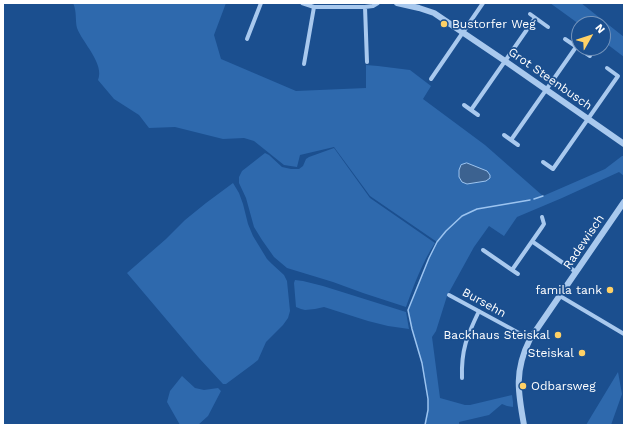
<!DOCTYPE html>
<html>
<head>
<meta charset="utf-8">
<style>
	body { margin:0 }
	#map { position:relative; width:627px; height:428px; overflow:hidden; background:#1b4f8f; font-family:"Work Sans",sans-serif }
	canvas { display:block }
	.frame { position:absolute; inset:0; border:4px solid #fff; pointer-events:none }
	.north { position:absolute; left:571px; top:16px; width:40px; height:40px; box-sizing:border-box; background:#1b4f8f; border:1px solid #7695bc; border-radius:50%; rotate:51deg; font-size:11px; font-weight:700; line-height:16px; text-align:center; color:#fff }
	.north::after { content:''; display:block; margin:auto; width:14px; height:18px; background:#ffd166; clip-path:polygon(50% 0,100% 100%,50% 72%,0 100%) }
</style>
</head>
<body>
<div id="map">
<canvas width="627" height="428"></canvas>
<div class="frame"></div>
<div class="north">N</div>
</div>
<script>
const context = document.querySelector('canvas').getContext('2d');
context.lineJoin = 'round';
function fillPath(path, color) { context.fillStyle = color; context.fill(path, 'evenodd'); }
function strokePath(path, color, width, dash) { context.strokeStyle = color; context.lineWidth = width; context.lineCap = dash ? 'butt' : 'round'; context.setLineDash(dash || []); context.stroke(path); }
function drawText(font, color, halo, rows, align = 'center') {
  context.font = font + ' "Work Sans",sans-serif'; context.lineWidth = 3.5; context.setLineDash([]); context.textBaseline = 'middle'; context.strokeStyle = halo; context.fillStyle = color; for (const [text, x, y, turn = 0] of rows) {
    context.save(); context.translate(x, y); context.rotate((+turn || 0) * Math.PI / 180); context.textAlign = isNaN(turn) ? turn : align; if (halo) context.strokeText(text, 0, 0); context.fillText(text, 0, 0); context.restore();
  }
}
const green = new Path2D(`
	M73,3H226L214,35L221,59L296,91L366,88V65L378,66L410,70L431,86L423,99L485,145L543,196L605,169L622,156H624V176L619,172L562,198L517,217L504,236L489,226L474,247L447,296L436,331L432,337L440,398L465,405H470L512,395L513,402V407L507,406L502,404L489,415L459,422V425H425L428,410V399L422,363L412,329L408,310L429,258L437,242L370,196L334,147L300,155L297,167L284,165L254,141L244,138L223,139L175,127L149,128L139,115L114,99L98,80C105,64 82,42 77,28C75,20 77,11 73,3Z
	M550,3H581L624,37V57L603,41V24H579Z
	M334,148L370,198L435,243C422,263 414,285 406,307L363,293L333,282L287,268L274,257L262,240L254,227L246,198L239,183V177L242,171L265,153L269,155L282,167L291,169H299L303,166L306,159L309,157Z
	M233,183L239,193L243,204L248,224L253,236L267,259L272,264L284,275L287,281L290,311L288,318L283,325L266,342L258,360L253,364L226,384H223L199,358L127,273L166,239L185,220L206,203Z
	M295,280L303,281L323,286L406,312L409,329L388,326L368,321L324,307L315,309L305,310L301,309L296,307L294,283Z
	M618,372L622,394L611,425H586Z
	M182,376L195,388L204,390L218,388L221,391L208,416L198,425H180L167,402L170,391Z`);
const water = new Path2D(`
	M467,163L487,171L490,175V178L486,181L467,184L462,182L459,177V170L461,165Z`);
const stream = new Path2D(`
	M534,199L543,196
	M425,425L428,410V399L422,363L412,329L408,310L429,258L437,242L446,231L462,216L477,209L530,200`);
const minor = new Path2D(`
	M302,3L314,7H365L373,6L378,3
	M365,7L367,62
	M530,14L548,27
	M247,39L261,3
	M565,39L590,56
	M304,64L314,7
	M431,79L483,3
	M464,105L478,115
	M471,110L535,18
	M504,135L518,145
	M511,140L576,47
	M543,162L553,169L618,76L607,68
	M533,242L576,272
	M483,250L512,270L542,227L544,224L542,217
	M512,270L518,274
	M449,295L530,339
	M560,296L624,334
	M462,378C461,350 467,336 479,311`);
const tertiary = new Path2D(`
	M397,3L419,8L434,13L505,61L624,144
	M524,425C518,392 514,371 530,339L624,202`);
const markers = [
	[444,24,4,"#ffd166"],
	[610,290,4,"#ffd166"],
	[558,335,4,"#ffd166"],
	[582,353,4,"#ffd166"],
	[523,386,4,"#ffd166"]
];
const poiNames = [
	["Bustorfer Weg",452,24,"left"],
	["famila tank",602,290],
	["Backhaus Steiskal",550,335],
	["Steiskal",574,353],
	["Odbarsweg",531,386,"left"]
];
const streetNames = [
	["Grot Steenbusch",550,79,35],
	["Radewisch",584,242,-56],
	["Bursehn",484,303,29]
];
fillPath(green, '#2e69ad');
fillPath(water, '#3c6290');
strokePath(water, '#9cc4f0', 1);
strokePath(stream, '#9cc4f0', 1.5);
strokePath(minor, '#a9c9ee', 4);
strokePath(tertiary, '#a9c9ee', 6);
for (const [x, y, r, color] of markers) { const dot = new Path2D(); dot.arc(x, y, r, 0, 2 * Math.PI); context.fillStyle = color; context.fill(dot); strokePath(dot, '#1b4f8f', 1.5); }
drawText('12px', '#fff', '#1b4f8f', poiNames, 'right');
drawText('12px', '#fff', '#1b4f8f', streetNames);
</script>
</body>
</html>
